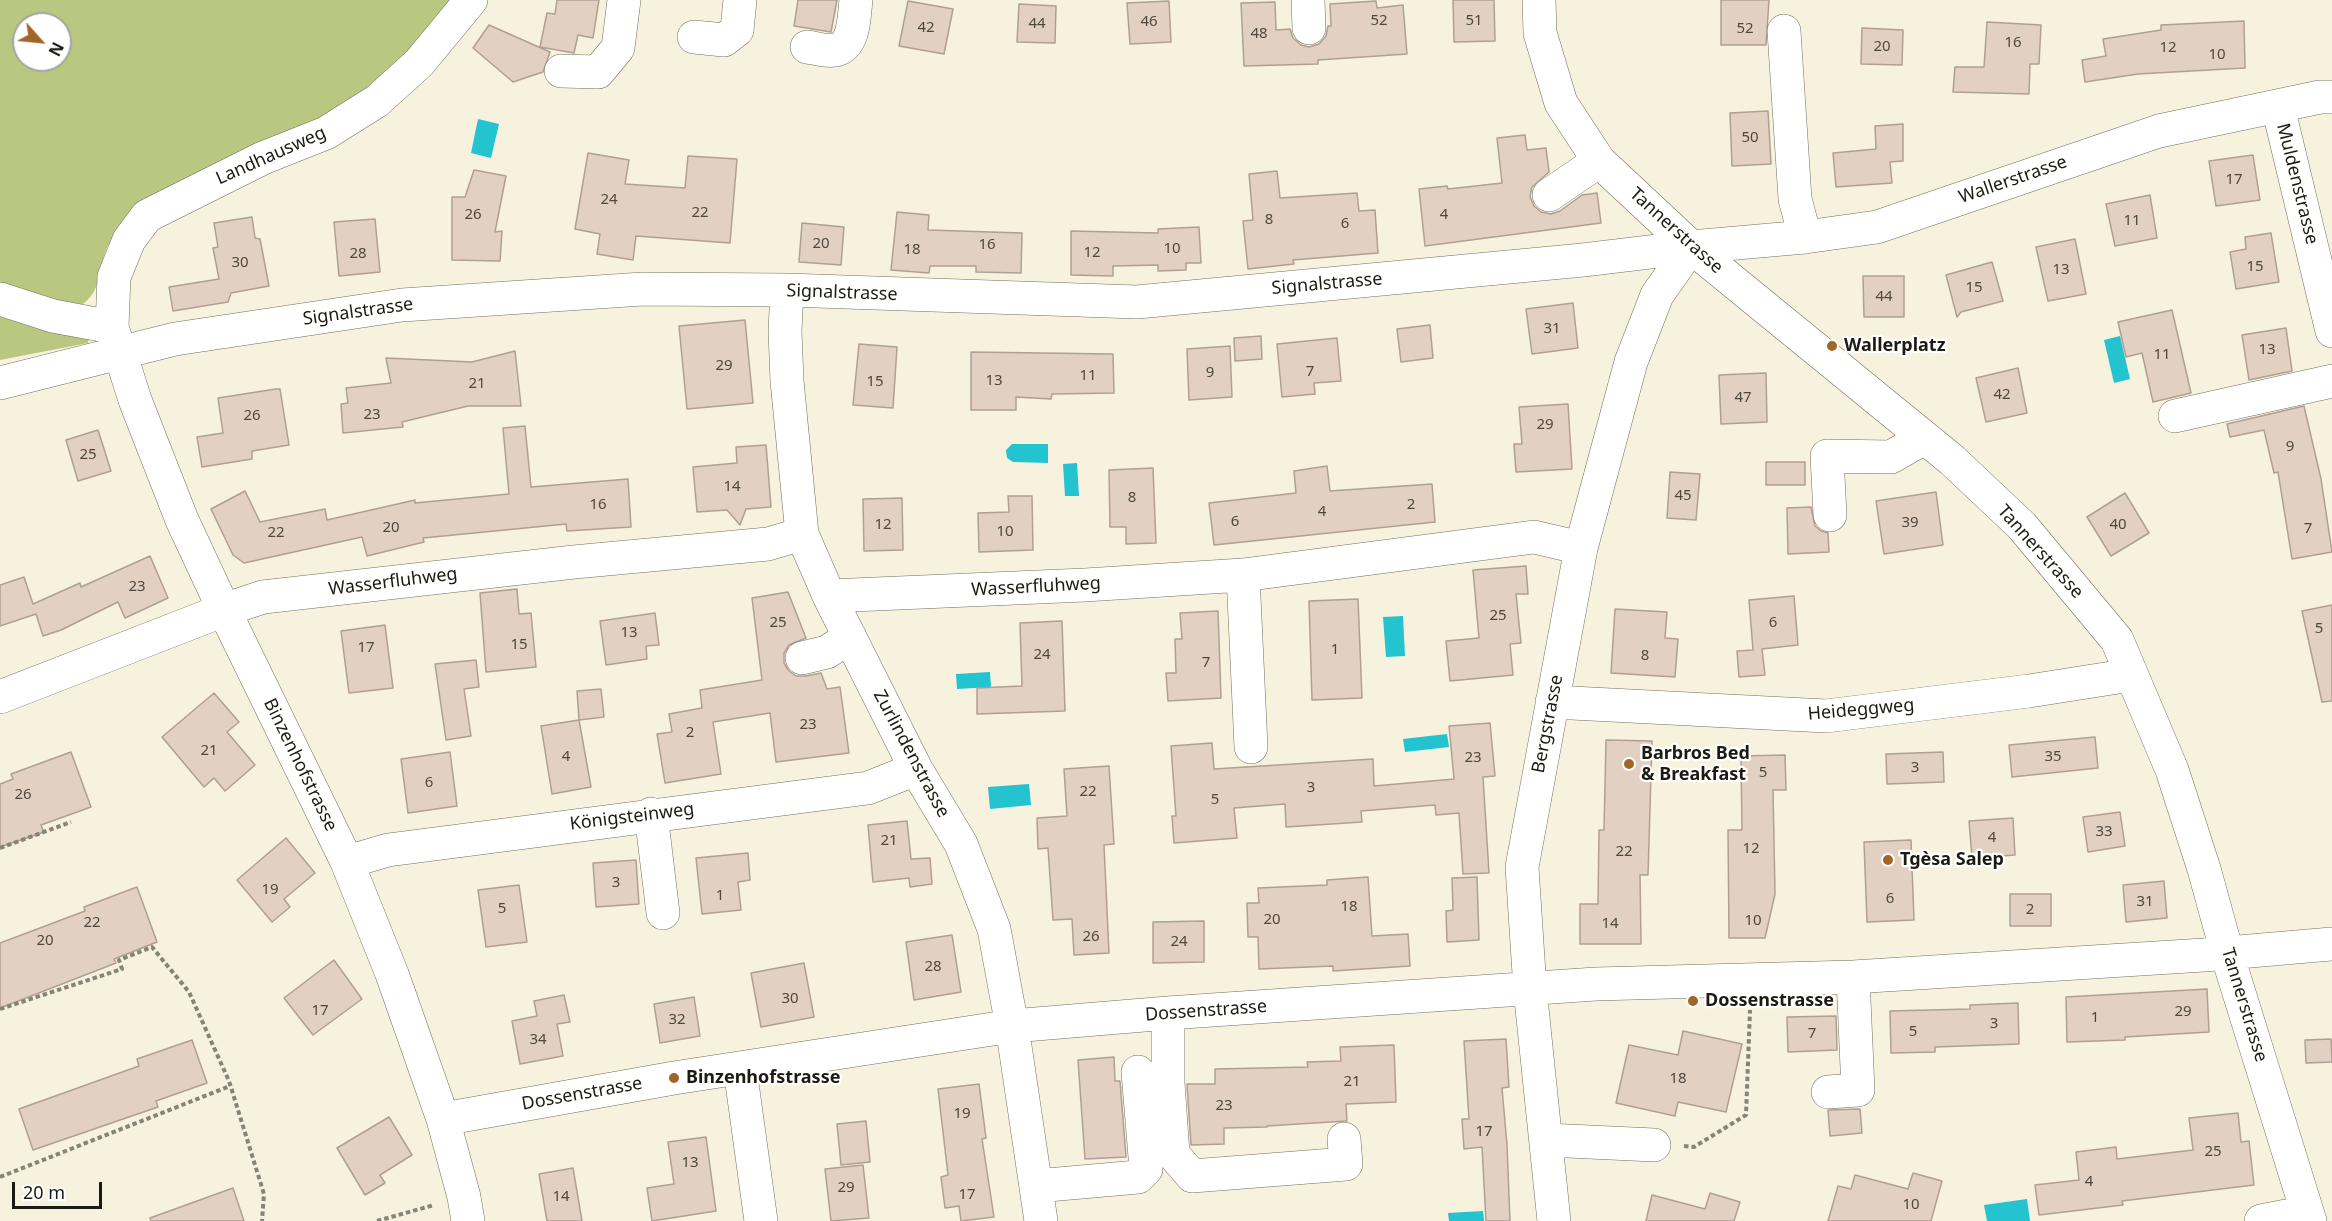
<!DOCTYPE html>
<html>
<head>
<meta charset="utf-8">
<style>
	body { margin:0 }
	#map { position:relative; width:2332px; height:1221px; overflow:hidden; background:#f6f2de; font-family:"Noto Sans",sans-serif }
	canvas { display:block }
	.north { position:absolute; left:12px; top:12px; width:60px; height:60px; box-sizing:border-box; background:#fff; border:2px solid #a4a4a1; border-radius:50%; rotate:117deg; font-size:16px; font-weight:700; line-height:24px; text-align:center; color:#1c1b13 }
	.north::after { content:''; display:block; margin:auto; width:21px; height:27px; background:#a26528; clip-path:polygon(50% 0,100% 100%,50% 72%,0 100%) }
	.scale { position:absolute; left:12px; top:1182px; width:90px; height:27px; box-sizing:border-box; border:3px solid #1c1b13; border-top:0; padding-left:8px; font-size:18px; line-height:21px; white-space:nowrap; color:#1c1b13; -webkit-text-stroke:4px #fff; paint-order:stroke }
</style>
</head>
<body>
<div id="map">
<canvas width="2332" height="1221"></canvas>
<div class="north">N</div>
<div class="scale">20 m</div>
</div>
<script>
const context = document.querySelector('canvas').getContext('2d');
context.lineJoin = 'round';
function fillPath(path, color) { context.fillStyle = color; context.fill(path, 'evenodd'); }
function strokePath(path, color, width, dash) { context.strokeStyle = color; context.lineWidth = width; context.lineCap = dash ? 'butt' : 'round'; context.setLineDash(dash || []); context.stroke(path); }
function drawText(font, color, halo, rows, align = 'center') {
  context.font = font + ' "Noto Sans",sans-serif'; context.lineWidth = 4.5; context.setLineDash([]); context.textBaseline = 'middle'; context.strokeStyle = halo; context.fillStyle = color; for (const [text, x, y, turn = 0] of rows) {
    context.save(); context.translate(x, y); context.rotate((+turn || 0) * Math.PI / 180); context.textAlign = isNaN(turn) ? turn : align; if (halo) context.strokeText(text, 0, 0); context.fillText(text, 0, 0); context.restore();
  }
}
const green = new Path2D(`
	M0,0H462L438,28L351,103L117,229C113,236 109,243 106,250C96,277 103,292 76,309L0,291ZM24,24H60V60H24Z
	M0,309L89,339L88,343L0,360Z`);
const water = new Path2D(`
	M478,119L499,124L491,158L471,153Z
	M2120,336L2130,379L2114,383L2104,340Z
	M1012,444H1048V463L1013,462L1007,458L1006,450Z
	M1077,463L1079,496H1065L1063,464Z
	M1403,616L1405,656L1386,657L1383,617Z
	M990,672L991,687L957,689L956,674Z
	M1447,734L1449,747L1405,752L1403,739Z
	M1029,784L1031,805L990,809L988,787Z
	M2027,1199L2030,1221H1987L1984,1205Z
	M1483,1211L1484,1221H1449L1448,1213Z`);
const building = new Path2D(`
	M557,0H599L593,38L578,35L574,53L540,47L547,13L555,14Z
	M798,0H837L831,32L794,26Z
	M1453,0H1494L1495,41L1454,42Z
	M1721,0H1769L1766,45H1721Z
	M908,1L953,9L944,54L899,46Z
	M1169,1L1171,42L1130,44L1127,3Z
	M1376,1L1377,8L1403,5L1407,54L1318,60V64L1244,66L1241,3L1275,2L1276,30L1290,29L1293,38L1301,45L1309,47L1319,44L1326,36L1328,26H1331L1330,4Z
	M1019,4L1056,6L1055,43L1017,42Z
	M2244,21L2245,68L2138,74L2085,82L2082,60L2106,56L2103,39L2161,30V25Z
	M1987,22L2041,25L2039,64H2030L2029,94L1953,92L1955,67H1984Z
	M489,25L550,52L543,72L513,82L473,48Z
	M1862,28L1903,30L1902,65L1861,64Z
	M1768,111L1771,164L1732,166L1730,113Z
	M1903,124V161L1890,162L1892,183L1836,187L1833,153L1876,149L1875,126Z
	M1525,135L1527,150L1546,148L1549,172L1532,187L1530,197L1534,206L1541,212L1551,214L1560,211L1582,195L1597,193L1601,223L1425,246L1419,189L1447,186L1448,189L1502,183L1497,138Z
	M588,153L629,160L625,184L685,188L688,156L737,159L730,243L636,236L633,260L597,254L600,234L575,229Z
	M2253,155L2260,200L2216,206L2209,161Z
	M474,170L506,176L495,232L502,231L500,261L452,260V197H465Z
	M1277,171L1280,198L1357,193L1359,211L1375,210L1378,253L1293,260L1294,264L1248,269L1243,221L1253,220L1249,174Z
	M2150,195L2157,238L2115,246L2106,204Z
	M897,212L929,215L928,230L1022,233L1021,273L976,272V266H930L929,273L891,270Z
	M252,217L255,238L260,239L269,286L231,293L228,302L173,311L169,287L219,279L213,248L218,247L214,223Z
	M375,219L380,272L339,276L334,222Z
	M802,223L844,227L841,265L799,262Z
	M1199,227L1201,263H1186V270L1158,271V265L1113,266V276L1071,275V231L1158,233V229Z
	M2271,233L2279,282L2236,289L2230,252L2246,249L2245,237Z
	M2075,239L2086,294L2048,301L2036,247Z
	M1992,262L2003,301L1961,312L1957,317L1946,275Z
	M1863,276H1904V317H1864Z
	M1573,303L1578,348L1532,354L1526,309Z
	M2172,310L2191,393L2153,402L2142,353L2126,357L2118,322Z
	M745,320L753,403L687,409L679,326Z
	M1430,325L1433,358L1401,362L1397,329Z
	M2286,328L2292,371L2249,380L2242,335Z
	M1261,336L1262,359L1235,361L1234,338Z
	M1337,338L1341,381L1314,383L1315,394L1282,397L1277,344Z
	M859,344L897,347L893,408L853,405Z
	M1230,346L1232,397L1189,400L1187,349Z
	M515,351L521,406H468L402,422L403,427L343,433L341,404L348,403L346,388L391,383L386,358L472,362Z
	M971,352L1113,354L1114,393L1052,394L1051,399L1016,397V410H971Z
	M2018,368L2027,413L1986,422L1976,378Z
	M1766,373L1767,422L1721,424L1719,375Z
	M276,389H280L289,445L252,451V459L202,467L197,437L223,433L218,398Z
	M1568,404L1572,469L1516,472L1514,444H1522L1519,407Z
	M2304,406L2321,479L2332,552L2292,559L2278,472L2274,473L2264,430L2230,437L2227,424Z
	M525,426L531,487L628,479L631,527L567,531L566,524L423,538L424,542L367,556L362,537L244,563L233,555L211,509L245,491L260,522L325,509L327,520L415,500V503L509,494L503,428Z
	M98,430L111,471L78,481L66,440Z
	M766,445L771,507L746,509L740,525L727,510L697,512L693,467L737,463L736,447Z
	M1766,462H1805V485H1766Z
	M1327,466L1330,491L1432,484L1435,522L1214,545L1209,503L1296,493L1294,471Z
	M1153,468L1156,543L1126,544V527H1110L1109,470Z
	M1670,472L1700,474L1696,520L1667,518Z
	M1936,492L1943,545L1884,554L1876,501Z
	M2125,493L2149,533L2111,556L2087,517Z
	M1008,496H1032L1033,550L979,552L978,513L1009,512Z
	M902,498L903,550L864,551L863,499Z
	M1811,507L1815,526L1821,531L1828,533L1829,552L1788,554L1787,508Z
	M150,556L168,598L125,618L118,602L61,630L43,636L36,614L0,626V585L24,577L33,604L80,583L81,587Z
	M1526,566L1528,594H1516L1521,643L1510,644L1513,675L1450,681L1446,641L1479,638L1473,570Z
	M517,589L519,614L531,613L536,667L486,672L480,593Z
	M788,592L806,638L789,645L784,653V663L789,671L796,676H806L821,673L827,689L840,687L849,753L776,762L770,713L713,722L721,774L665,783L657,734L672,732L669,714L702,708L700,690L762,680L752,598Z
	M1794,596L1798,645L1762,649L1765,675L1739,677L1737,651L1753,650L1749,600Z
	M1358,599L1362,698L1312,700L1309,601Z
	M2332,605V701L2322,702L2302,611Z
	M1615,609L1667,612L1665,638L1678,639L1675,677L1611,673Z
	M1218,611L1221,698L1168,701L1166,673H1176L1175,639H1182L1180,613Z
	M655,613L659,645L646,646L647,659L606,665L600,621Z
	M1062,621L1065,711L977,714V688L1022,686L1020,623Z
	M385,625L393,688L349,693L341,631Z
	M476,660L479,687L464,689L471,736L446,740L435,664Z
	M601,689L604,717L579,720L577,691Z
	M214,693L239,722L227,732L255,765L225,791L214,778L204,787L162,737Z
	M579,720L591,787L552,794L541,726Z
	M1490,723L1495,776L1483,777L1489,873L1463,874L1459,813L1436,815L1435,805L1361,811L1362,822L1286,827L1285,804L1234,808L1237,838L1174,843L1172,816H1176L1171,746L1212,743L1214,769L1373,759L1374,786L1454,779L1449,726Z
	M2095,737L2098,768L2012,777L2009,745Z
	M1606,740L1652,741L1648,875H1640L1641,944H1580V904H1598L1599,830H1604Z
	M71,752L91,807L41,825L44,832L0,847V784L13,779L11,774Z
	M450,752L457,806L408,813L401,759Z
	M1943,752L1944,782L1887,784L1886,754Z
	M1785,755L1786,790H1773L1775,894L1765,938H1729L1728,830H1742L1741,756Z
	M1109,766L1114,844L1104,845L1109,953L1074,955L1072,919L1053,920L1048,848L1038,849L1037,818L1067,816L1064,769Z
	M2120,812L2125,846L2088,852L2083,817Z
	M2013,818L2015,855L1972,858L1969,821Z
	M907,821L911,859L930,858L932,884L910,887L909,878L873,882L868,825Z
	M286,838L315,873L284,899L290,907L272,922L237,880Z
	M1911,840L1914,920L1867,922L1864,842Z
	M748,853L750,880L738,882L741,910L702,914L696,858Z
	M636,860L639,904L596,907L593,863Z
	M1368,877L1372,936L1408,934L1410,966L1333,971V966L1259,969L1258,937H1248L1247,903H1259L1258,888L1327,885V880Z
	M1477,877L1479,940L1447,942L1446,911L1453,910L1452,878Z
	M2164,881L2167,918L2126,922L2123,885Z
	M519,885L527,942L486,947L478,890Z
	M137,887L157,942L114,959L116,963L0,1008V943L85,911L84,907Z
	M2010,894H2051V926H2010Z
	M1204,921V962L1153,963V922Z
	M952,935L961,992L914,1000L906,942Z
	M334,960L362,999L313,1035L284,998Z
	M804,963L814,1017L761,1027L751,973Z
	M2207,989L2209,1032L2125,1037V1040L2067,1042L2066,997Z
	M564,995L570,1022L557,1024L563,1056L520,1064L512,1021L537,1016L534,1001Z
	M694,997L700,1036L660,1043L654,1004Z
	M2018,1003L2019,1044L1935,1047V1052L1891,1053L1890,1011L1970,1009V1005Z
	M1836,1016L1837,1050L1788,1052L1787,1017Z
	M1683,1031L1742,1044L1726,1112L1678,1102L1675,1116L1616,1103L1629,1045L1678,1055Z
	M1506,1039L1509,1087L1502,1088L1507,1145L1510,1221H1486L1482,1147L1464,1149L1462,1119H1469L1464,1041Z
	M2331,1039L2332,1062L2306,1063L2305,1040Z
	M192,1040L207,1083L156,1101L158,1107L33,1150L19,1109L139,1066L137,1059Z
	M1394,1045L1396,1102L1346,1104L1347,1121L1267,1126V1127L1224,1128V1144L1191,1145L1187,1084H1215V1069L1308,1067L1307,1062L1341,1061L1340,1047Z
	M1114,1057L1115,1081H1120L1126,1157L1085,1159L1078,1060Z
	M979,1084L986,1138L982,1139L994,1217L961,1221L959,1206L945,1208L941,1177L948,1175L938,1089Z
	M1860,1109L1862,1133L1830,1136L1828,1110Z
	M2238,1113L2241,1142L2249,1141L2254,1185L2122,1201L2123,1205L2039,1215L2035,1185L2079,1180L2076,1152L2116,1147L2117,1159L2193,1150L2189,1118Z
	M389,1117L412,1155L380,1175L385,1183L365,1195L337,1148Z
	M866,1121L870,1162L841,1165L837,1124Z
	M706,1137L716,1211L652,1221L647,1188L674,1184L668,1142Z
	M863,1165L869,1218L831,1221L825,1169Z
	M573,1168L582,1221H547L539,1174Z
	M1913,1173L1942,1181L1931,1221H1828L1838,1186L1851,1189L1855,1175L1908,1189Z
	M233,1188L244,1221H151L150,1218Z
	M1710,1193L1740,1202L1734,1221H1646L1652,1195L1705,1209Z`);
const path = new Path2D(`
	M0,848L71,822
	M0,1009L122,969L119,960L152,947L189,992L229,1081L264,1194L262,1221
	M1684,1146L1694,1147L1746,1115L1750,1010
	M0,1177L230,1086
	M377,1221L434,1205`);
const minor = new Path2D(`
	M1308,0L1309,28
	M1539,0L1540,33L1561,103L1599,161L1691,247L1952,460L2022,526L2117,640L2172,770L2204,869L2231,967L2310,1221
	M1784,31L1795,199L1805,237
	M694,37L724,40L737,30L740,0
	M807,47C816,48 827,52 836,50C855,45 854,15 856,0
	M561,71L598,72L618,48L624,0
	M2278,107L2332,331
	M1549,195L1599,161
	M787,290L785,331L787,381L802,534L829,596L916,769L961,844L994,929L1012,1026L1041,1221
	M0,299L53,316L112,327
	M0,383L175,339L402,305L643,289L787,290L1137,302L1583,260L1691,247L1805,237L1877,227L2159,131L2320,97H2332
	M2175,416L2332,381
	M1830,515L1827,456L1891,457L1924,438
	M1243,575L1251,747
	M829,596L1085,585L1243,575L1534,537L1581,548
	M802,658L827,652L850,637
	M0,697L224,610L263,597L574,562L768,544L802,534
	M1552,702L1826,716L2029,691L2131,675
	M651,814L663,913
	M347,862L388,850L868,788L916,769
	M1168,1013V1083L1173,1154L1192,1176L1346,1164L1344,1139
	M740,1069L761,1221
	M1828,1092L1858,1090L1853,977
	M443,1119L674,1078L1012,1026L1168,1013L1596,984L1853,977L2204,955L2332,944
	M1547,1140L1654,1145
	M1036,1186L1138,1177L1146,1169L1138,1072
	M468,1221L464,1197L443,1119L392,974L347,862L224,610L182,520L135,400L112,327L114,277L129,240L147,216L263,158L326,133L377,101L419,63L471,0
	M1554,1221L1530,989L1522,867L1581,548L1631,362L1657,295L1691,247
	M2261,1221L2307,1212`);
const markers = [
	[1832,346,6,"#a26528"],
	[1629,764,6,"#a26528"],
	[1888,860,6,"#a26528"],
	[1693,1001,6,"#a26528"],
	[674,1078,6,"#a26528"]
];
const numberNames = [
	["52",1379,21],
	["51",1474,21],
	["46",1149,22],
	["44",1037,24],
	["42",926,28],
	["52",1745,29],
	["48",1259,34],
	["16",2013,43],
	["20",1882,47],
	["12",2168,48],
	["10",2217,55],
	["50",1750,138],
	["17",2234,180],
	["24",609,200],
	["22",700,213],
	["26",473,215],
	["4",1444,215],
	["8",1269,220],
	["11",2132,221],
	["6",1345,224],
	["20",821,244],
	["16",987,245],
	["10",1172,249],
	["18",912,250],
	["12",1092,253],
	["28",358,254],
	["30",240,263],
	["15",2255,267],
	["13",2061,270],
	["15",1974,288],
	["44",1884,297],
	["31",1552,329],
	["13",2267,350],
	["11",2162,355],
	["29",724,366],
	["7",1310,372],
	["9",1210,373],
	["11",1088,376],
	["13",994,381],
	["15",875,382],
	["21",477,384],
	["42",2002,395],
	["47",1743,398],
	["23",372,415],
	["26",252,416],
	["29",1545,425],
	["9",2290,447],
	["25",88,455],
	["14",732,487],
	["45",1683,496],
	["8",1132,498],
	["16",598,505],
	["2",1411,505],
	["4",1322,512],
	["6",1235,522],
	["39",1910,523],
	["12",883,525],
	["40",2118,525],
	["20",391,528],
	["7",2308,529],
	["10",1005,532],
	["22",276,533],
	["23",137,587],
	["25",1498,616],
	["25",778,623],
	["6",1773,623],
	["5",2319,629],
	["13",629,633],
	["15",519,645],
	["17",366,648],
	["1",1335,650],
	["24",1042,655],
	["8",1645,656],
	["7",1206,663],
	["23",808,725],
	["2",690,733],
	["21",209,751],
	["4",566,757],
	["35",2053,757],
	["23",1473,758],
	["3",1915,768],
	["5",1763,773],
	["6",429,783],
	["3",1311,788],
	["22",1088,792],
	["26",23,795],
	["5",1215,800],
	["33",2104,832],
	["4",1992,838],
	["21",889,841],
	["12",1751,849],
	["22",1624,852],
	["3",616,883],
	["19",270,890],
	["1",720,896],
	["6",1890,899],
	["31",2145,902],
	["18",1349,907],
	["5",502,909],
	["2",2030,910],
	["20",1272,920],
	["10",1753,921],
	["22",92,923],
	["14",1610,924],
	["26",1091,937],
	["20",45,941],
	["24",1179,942],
	["28",933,967],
	["30",790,999],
	["17",320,1011],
	["29",2183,1012],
	["1",2095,1018],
	["32",677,1020],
	["3",1994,1024],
	["5",1913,1032],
	["7",1812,1034],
	["34",538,1040],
	["18",1678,1079],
	["21",1352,1082],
	["23",1224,1106],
	["19",962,1114],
	["17",1484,1132],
	["25",2213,1152],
	["13",690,1163],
	["4",2089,1182],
	["29",846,1188],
	["17",967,1195],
	["14",561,1197],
	["10",1911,1205]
];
const streetNames = [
	["Landhausweg",271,156,-24],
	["Wallerstrasse",2013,180,-19],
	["Muldenstrasse",2297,184,76],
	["Tannerstrasse",1676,231,42],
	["Signalstrasse",1327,284,-5],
	["Signalstrasse",842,293,2],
	["Signalstrasse",358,312,-8],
	["Tannerstrasse",2040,552,48],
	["Wasserfluhweg",393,582,-7],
	["Wasserfluhweg",1036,587,-3],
	["Heideggweg",1861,710,-5],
	["Bergstrasse",1548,724,-79],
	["Zurlindenstrasse",911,754,62],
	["Binzenhofstrasse",300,765,64],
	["Königsteinweg",632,817,-7],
	["Tannerstrasse",2244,1005,73],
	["Dossenstrasse",1206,1011,-4],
	["Dossenstrasse",582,1094,-10]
];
const poiNames = [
	["Wallerplatz",1844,346],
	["Barbros Bed",1641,754],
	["& Breakfast",1641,775],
	["Tgèsa Salep",1900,860],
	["Dossenstrasse",1705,1001],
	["Binzenhofstrasse",686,1078]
];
fillPath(green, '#b9c781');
fillPath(water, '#23c3d0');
fillPath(building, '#e2d1c2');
strokePath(building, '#b09f92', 1.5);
strokePath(minor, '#726f5d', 34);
strokePath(path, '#868476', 4, [4.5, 3]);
strokePath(minor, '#fff', 33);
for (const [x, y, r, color] of markers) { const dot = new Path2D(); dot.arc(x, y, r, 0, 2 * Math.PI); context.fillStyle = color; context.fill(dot); strokePath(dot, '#fff', 2); }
drawText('15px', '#4e483f', null, numberNames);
drawText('18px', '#1c1b13', '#fff', streetNames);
drawText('bold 18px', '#1c1b13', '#fff', poiNames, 'left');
</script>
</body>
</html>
